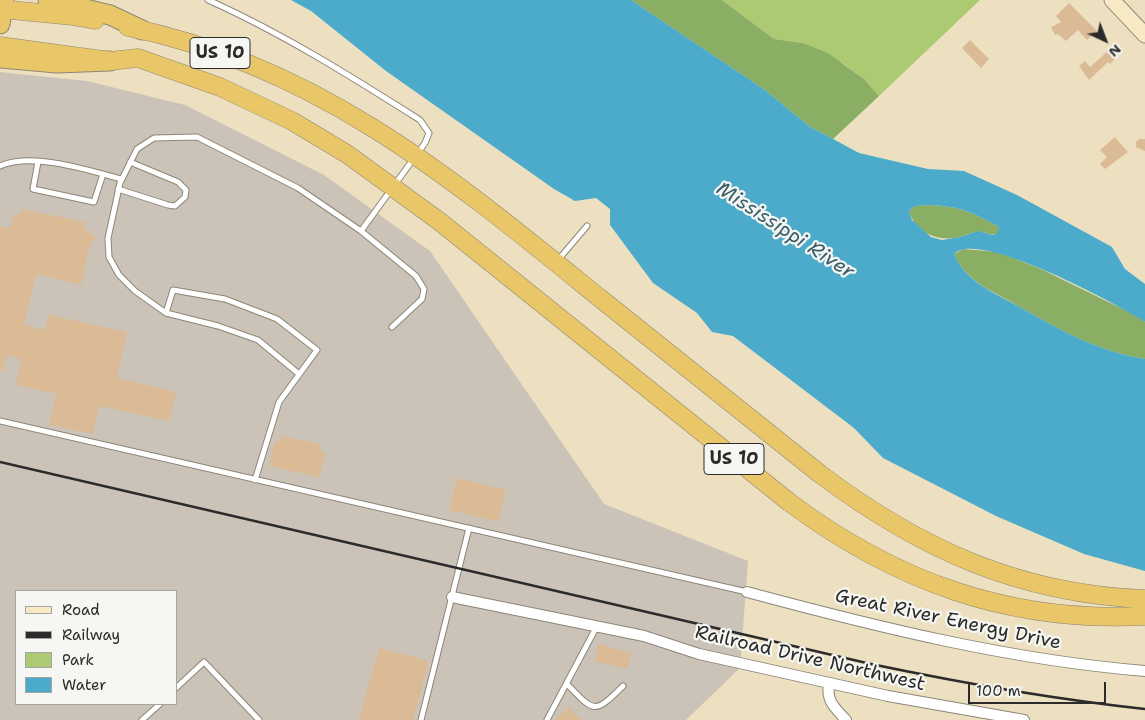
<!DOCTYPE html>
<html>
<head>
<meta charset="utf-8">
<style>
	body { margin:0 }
	#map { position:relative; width:1145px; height:720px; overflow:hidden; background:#ede0c1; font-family:"Shantell Sans",sans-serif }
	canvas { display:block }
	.legend { position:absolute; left:15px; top:590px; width:162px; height:115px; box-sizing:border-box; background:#f6f6f2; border:1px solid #a5a5a2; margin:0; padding:6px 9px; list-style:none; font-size:15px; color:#2b2b2b }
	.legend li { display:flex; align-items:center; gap:10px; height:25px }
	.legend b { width:25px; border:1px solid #a5a5a2 }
	.north { position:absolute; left:1080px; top:15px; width:50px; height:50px; -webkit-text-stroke:4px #f6f6f2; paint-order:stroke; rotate:137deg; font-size:14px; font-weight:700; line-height:20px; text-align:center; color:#2b2b2b }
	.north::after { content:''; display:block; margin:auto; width:18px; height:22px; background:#2b2b2b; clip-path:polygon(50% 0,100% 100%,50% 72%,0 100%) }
	.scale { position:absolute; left:968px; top:682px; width:138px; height:22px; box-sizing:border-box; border:2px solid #2b2b2b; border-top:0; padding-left:6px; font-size:15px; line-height:18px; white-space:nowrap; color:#2b2b2b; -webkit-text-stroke:4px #f6f6f2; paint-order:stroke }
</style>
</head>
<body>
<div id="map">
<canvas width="1145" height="720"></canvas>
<ul class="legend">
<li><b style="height:6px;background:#f6e9c3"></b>Road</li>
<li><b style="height:6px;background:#2b2b2b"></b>Railway</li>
<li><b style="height:14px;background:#acca72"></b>Park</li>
<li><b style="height:14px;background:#4cabcb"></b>Water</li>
</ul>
<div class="north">N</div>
<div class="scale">100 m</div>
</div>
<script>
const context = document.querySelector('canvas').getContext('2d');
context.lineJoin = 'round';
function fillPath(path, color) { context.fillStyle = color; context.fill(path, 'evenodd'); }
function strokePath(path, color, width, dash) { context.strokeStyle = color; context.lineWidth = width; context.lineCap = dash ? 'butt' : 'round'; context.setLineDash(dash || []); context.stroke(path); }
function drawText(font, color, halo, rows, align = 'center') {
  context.font = font + ' "Shantell Sans",sans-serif'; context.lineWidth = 4.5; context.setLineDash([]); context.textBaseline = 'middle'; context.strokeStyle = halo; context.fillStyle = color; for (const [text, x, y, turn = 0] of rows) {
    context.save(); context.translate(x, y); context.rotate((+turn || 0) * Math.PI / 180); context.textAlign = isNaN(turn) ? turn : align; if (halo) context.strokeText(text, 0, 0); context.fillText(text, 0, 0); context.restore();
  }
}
const industrial = new Path2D(`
	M0,72L87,81L185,105L324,175L430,251L604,504L748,561L740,668L686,720H0ZM16,591H176V704H16Z`);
const green = new Path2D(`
	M722,0H980L879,96L864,79L844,64L803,43L774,39Z`);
const forest = new Path2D(`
	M631,0H722L774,39L803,43L828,53L864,79L879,96L833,139L809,126L765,90Z
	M931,205C963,207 971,212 999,227V234C991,236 987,232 979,232C973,231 966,236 960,237C939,242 916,234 909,211L915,206Z
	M963,249L998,252L1041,269L1135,315L1145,322V359C1094,350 1062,331 1018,306C993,291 966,282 954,254Z`);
const water = new Path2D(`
	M291,0H631L765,90L809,126L859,153L928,169L964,171L1017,195L1112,247L1125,269L1145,284V322C1119,305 977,228 954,254C966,282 993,292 1018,306C1062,331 1094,350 1145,359V571L1084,554L996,516L883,458L854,428L733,336L712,332L697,313L653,283L610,225V209L596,198L575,201L554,189L386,71L311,11ZM931,205C963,207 971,212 999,227L998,233L993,235L978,231L960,237L942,240L931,237L912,220L909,211L915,206Z`);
const building = new Path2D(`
	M1069,3L1097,31L1087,40L1078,30L1066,41L1058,34L1055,35L1051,27L1061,22L1056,16Z
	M970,40L989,59L981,68L962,48Z
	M1108,51L1115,59L1110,64L1108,62L1089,80L1079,66L1085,61L1090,67Z
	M1115,137L1128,152L1105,169L1100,164L1107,157L1100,150Z
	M1139,139H1145V151L1136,147V142Z
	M21,209L86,222L83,227L96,237L90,244L81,285L36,274L24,325L45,330L49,315L127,332L117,378L176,392L169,421L99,406L93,434L49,425L56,394L16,385L21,359L7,356L3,371H0V226L9,228L10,225L12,226L14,214L20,215Z
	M282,436L321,444L320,451L325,452L319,477L269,466L275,441L279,442Z
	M457,478L506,490L498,522L449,510Z
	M598,644L631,653L627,669L595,661Z
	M379,648L429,661L413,720H359Z
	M569,707L581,720H555Z`);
const service = new Path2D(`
	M208,0C282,33 352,77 420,120L429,133L425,143L361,231
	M38,162L33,189L94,202L103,174
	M0,166C32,152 88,170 121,179
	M118,189L168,205L175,206L185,197L186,190L178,182L130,162
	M558,260L587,226
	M166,313L218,326L258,340L299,374
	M0,421L747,592
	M255,480L279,402L317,350L277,319L225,299L173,290L166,313L135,291L119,275L109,257L108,238L120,183L137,149L154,138L197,137L298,188L361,231L416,276L424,289L422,299L392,327
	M567,684C594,712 594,715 623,686
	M176,688L204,662L259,720
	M142,720L160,704
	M421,720L469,528
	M547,720L597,626`);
const minor = new Path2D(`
	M747,592C877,627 1010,660 1145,671
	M452,597L644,636L699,654L888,696L1024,720
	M829,683C826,701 834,707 846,720`);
const secondary = new Path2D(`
	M1112,0L1145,35`);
const trunk = new Path2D(`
	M0,9L73,16L95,20
	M128,27C319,66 454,180 601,299C674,358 747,416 820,474C920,549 1019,594 1145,599
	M0,46L110,61L138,58L220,87L292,121L347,154L439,221L789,502C896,582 1010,623 1145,616`);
const motorway = new Path2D(`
	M48,0L110,15L142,30
	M0,24L4,0
	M0,58L57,63L110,61`);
const rail = new Path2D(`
	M0,462L871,664C962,683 1052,699 1145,709`);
const shields = [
	[220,53,60],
	[734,459,60]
];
const shieldNames = [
	["US 10",220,53],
	["US 10",734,459]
];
const streetNames = [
	["Great River Energy Drive",948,620,12],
	["Railroad Drive Northwest",810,659,13]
];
const waterNames = [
	["Mississippi River",785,231,33]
];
fillPath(industrial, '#cbc3b8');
fillPath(green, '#acca72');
fillPath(forest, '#89ae64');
fillPath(water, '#4cabcb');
fillPath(building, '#dabb95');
strokePath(service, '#8c8676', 7);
strokePath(minor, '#8c8676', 12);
strokePath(secondary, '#8c8676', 17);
strokePath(trunk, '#8c8676', 19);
strokePath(motorway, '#8c8676', 21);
strokePath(service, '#fff', 5);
strokePath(minor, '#fff', 10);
strokePath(secondary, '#f6e9c3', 15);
strokePath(trunk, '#e9c769', 18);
strokePath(motorway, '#e9c769', 19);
strokePath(rail, '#2b2b2b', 2.5);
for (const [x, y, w] of shields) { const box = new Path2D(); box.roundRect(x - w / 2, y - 15.5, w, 31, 4); context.fillStyle = '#f6f6f2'; context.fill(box); strokePath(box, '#2b2b2b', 1); }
drawText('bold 18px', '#2b2b2b', null, shieldNames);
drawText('19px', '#2b2b2b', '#f6f6f2', streetNames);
drawText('italic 20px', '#385e6b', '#f6f6f2', waterNames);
</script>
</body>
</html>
